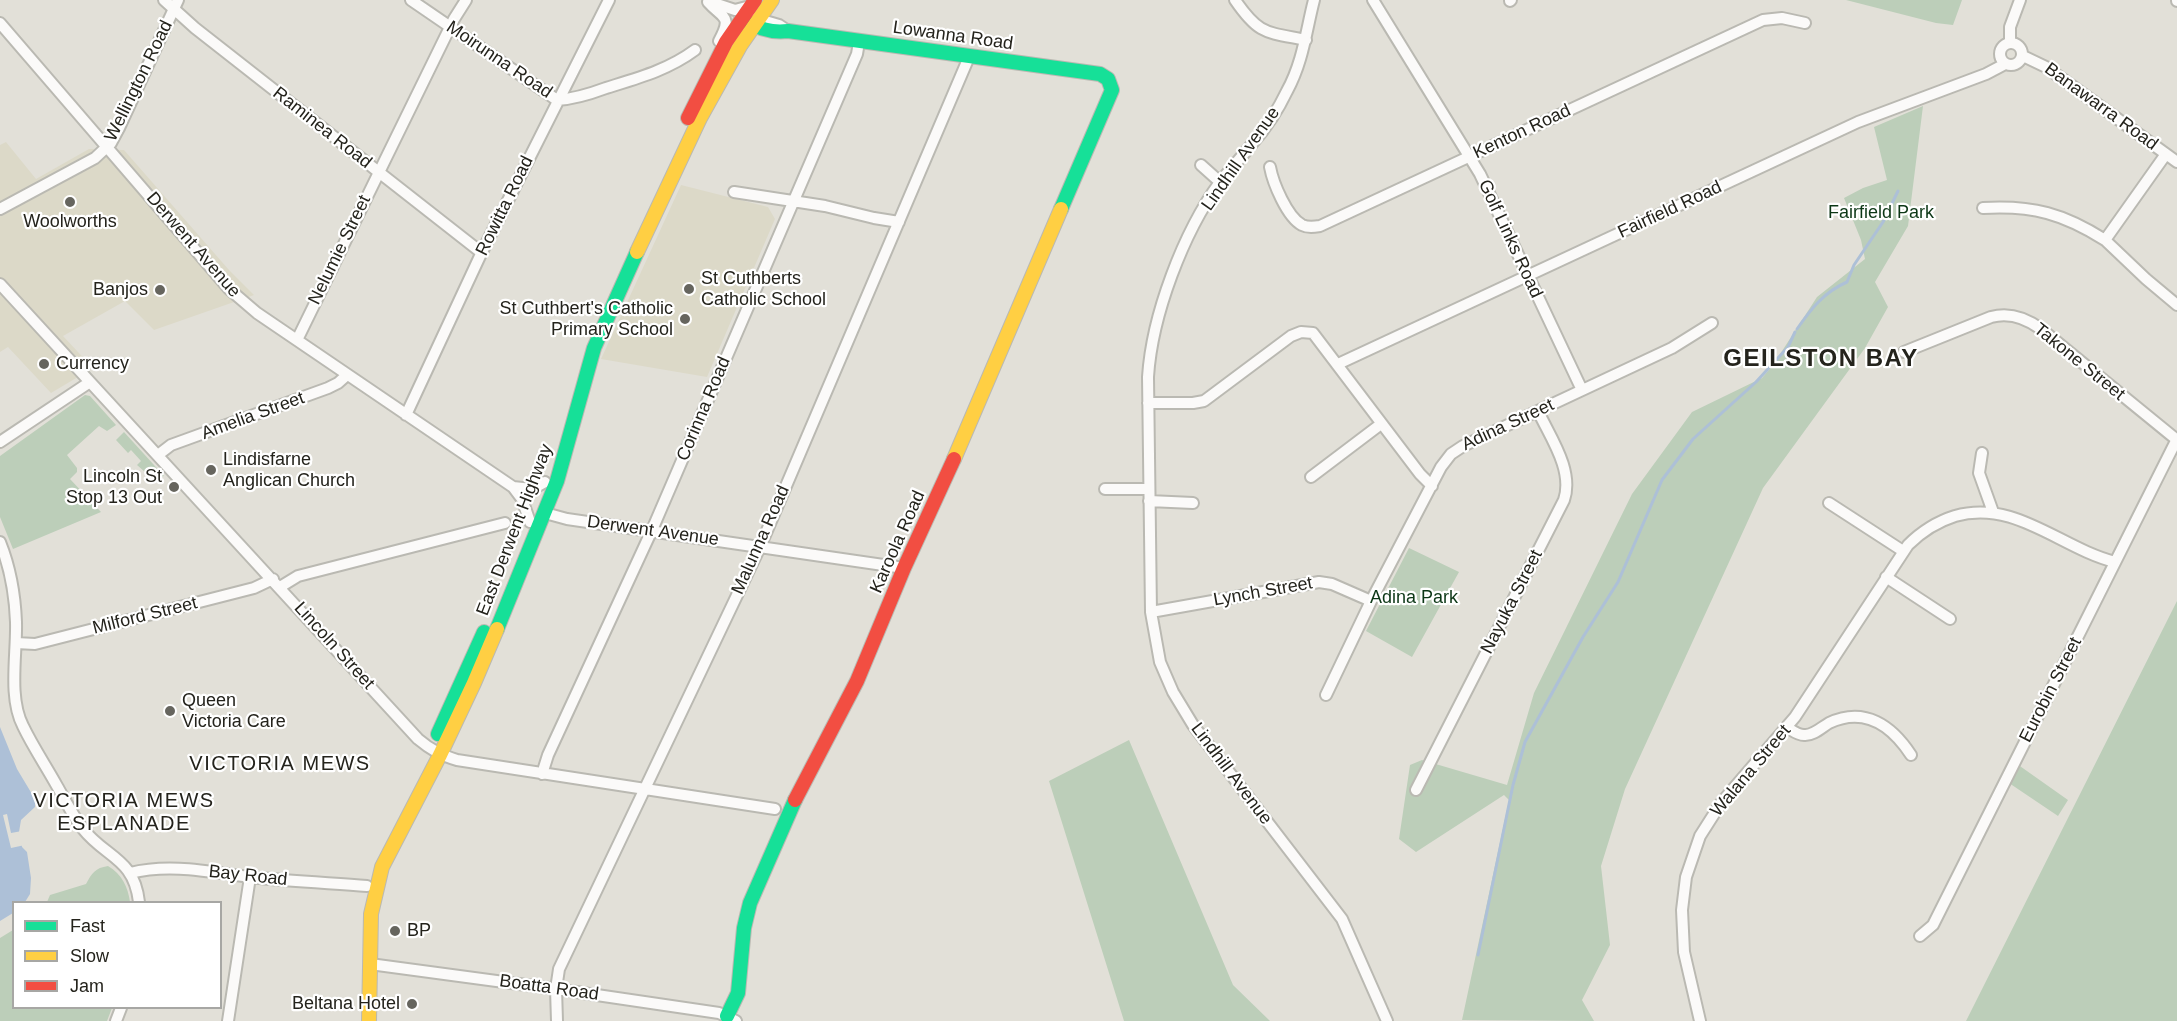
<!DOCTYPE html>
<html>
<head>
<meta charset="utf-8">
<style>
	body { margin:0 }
	#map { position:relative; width:2177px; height:1021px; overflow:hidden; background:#e2e0d8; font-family:Arial,sans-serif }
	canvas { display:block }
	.legend { position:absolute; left:12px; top:901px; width:210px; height:108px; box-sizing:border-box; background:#fff; border:2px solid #a7a7a4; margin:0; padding:8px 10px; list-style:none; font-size:18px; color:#24231c }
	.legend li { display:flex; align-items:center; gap:12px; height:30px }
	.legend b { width:30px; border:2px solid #a7a7a4 }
</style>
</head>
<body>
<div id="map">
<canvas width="2177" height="1021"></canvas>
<ul class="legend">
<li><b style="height:8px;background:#16e098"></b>Fast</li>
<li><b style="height:8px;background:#ffcf43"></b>Slow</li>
<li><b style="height:8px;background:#f24e42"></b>Jam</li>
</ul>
</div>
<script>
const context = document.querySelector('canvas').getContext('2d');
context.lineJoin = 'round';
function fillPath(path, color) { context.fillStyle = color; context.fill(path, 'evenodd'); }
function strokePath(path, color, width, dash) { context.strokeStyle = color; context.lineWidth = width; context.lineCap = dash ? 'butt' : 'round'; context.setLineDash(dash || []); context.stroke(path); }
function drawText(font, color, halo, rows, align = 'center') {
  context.font = font + ' Arial,sans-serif'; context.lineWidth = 4.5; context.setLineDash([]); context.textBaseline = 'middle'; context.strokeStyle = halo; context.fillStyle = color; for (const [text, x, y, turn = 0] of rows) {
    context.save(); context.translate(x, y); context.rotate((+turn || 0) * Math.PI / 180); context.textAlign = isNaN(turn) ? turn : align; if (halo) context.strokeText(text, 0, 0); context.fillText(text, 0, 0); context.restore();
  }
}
const built = new Path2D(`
	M6,142L36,179L89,149L124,150L229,270L254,295L154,330L125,301L63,336L93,368L51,393L8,347L0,352V145Z
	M681,185L768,207L775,219L707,377L601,359Z`);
const green = new Path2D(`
	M1846,0H1962L1953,25L1936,23Z
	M1923,106L1908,226L1875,282L1888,307L1865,348L1763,488L1625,789L1601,866L1610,945L1582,1000L1594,1021L1462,1020L1509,800L1504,795L1416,852L1399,839L1410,765L1422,760L1507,785L1534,693L1632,494L1692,412L1762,378L1773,365L1817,297L1865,259L1861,240L1844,198L1863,188L1887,180L1874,127Z
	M85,395L90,396L116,425L107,431L99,426L67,455L77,468V472L70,479L101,512L13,549L0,517V456Z
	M124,432L164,476L153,479L137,465L141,461L131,450L128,453L116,440Z
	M1409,548L1459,572L1412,657L1366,631Z
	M2177,601V1021H1966Z
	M1129,740L1233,985L1270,1021H1124L1049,781Z
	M2017,764L2068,800L2058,816L2009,783Z
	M108,866C122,874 128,887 130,902H47L50,895L86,884C92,873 95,868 108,866Z
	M13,930L14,1008H112L107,1021H0V938Z`);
const water = new Path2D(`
	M0,727L17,769L35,799V807L21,820L19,832L22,847L27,852L31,878L30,894L25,902H14L13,913L0,921Z`);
const pier = new Path2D(`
	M7,814L11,833L22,831L25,845L11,848L3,815Z`);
const stream = new Path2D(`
	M1797,329C1811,309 1824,292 1847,282L1854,265L1883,222L1898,191
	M1478,955L1513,785L1525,742L1583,637L1618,582L1662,480L1693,439L1756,382L1788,347L1795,332`);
const street = new Path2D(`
	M164,0L195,28L482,253
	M411,0L557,100C575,99 590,94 606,88C638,78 668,70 695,50
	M1235,0C1259,35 1266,32 1306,40
	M1314,0C1306,31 1303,62 1287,91C1278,110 1266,128 1252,144C1242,157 1230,169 1220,182C1183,233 1152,315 1148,377L1151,612L1160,662L1173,692L1193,725L1342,919L1387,1021
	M1373,0L1480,174L1582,390
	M2177,0V1
	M1510,1L1511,0
	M708,2C723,19 733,15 719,41
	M714,3L735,10L750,6
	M755,18L779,25L788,31
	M0,23L229,289L257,313L513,487L522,499L530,522
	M2000 54a11 11 0 1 1 22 0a11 11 0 1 1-22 0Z
	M2010,43V27L2020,0
	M2023,56L2046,67L2177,162
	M2166,154L2105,240L2146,279L2177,305
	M1201,165L1220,182
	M1270,167C1273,183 1287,217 1302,225C1308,228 1314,227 1320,226L1763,20L1782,18L1805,23
	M734,192L825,206L874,218L899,222
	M1983,208C2033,205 2064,214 2105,240
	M0,209L95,158L111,143L119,128L178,0
	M0,284L418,739C431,750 441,755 457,760L775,809
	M297,340L454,19L466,0
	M1904,352L1991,317C2009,312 2026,318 2041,329L2177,440
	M1338,364L1858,122L1986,74L2005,64
	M1148,403H1193L1204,401L1291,336L1301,332L1313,333L1420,474L1432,486
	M406,415L480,256L609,0
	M0,442L90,382
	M1982,453L1979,473L1993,512
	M158,455L171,445L328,388L338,383L347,375
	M1311,477L1381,424
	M513,487L532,489L545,482
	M1105,489H1149
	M1149,501L1193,503
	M1829,503L1903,551
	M545,513L567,519L904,568
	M0,542C10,567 15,595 16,622C17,654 8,697 23,726C33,747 46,766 57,786C65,800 73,816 83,829C106,858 134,858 139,902
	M1886,577L1950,619
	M280,587L298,576L505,523
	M1151,612L1319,582L1332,584L1371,601
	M16,643L35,644L254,588L273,579
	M1326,695L1371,601L1441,467L1451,454L1463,446L1672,348L1712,323
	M1788,728C1793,731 1798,735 1804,735C1813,736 1822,727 1829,723C1865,706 1892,726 1911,755
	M542,774L548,755L652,530L857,54L859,42
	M1416,790L1564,500C1574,470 1550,437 1538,411
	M130,873C170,863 210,872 250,877C289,881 328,883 367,886
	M1920,936L1933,925L2177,439
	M370,964L556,989L719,1013L736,1021
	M116,1021L121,1008
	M228,1021L250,877
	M557,1021L556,989L559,969L760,547L969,57
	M1700,1021L1684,952L1682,910L1686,877L1700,836L1721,803L1795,717L1908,545C1921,532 1936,522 1955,516C2015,499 2060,548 2115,562`);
const fast = new Path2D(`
	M744,19C758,29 771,33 788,31L1100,74L1108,79L1112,90L1061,209
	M497,629L557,481L594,348L637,252
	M438,734L484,632
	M727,1016L738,993L744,928L750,903L795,800`);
const slow = new Path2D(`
	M637,252L700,118L740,46L772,0
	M954,459L1061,209
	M369,1021L371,914L382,867L440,755L474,683L497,629`);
const jam = new Path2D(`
	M688,118L726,42L755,0
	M795,800L857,681L904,568L954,459`);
const markers = [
	[70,202,6,"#66655e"],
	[689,289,6,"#66655e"],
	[160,290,6,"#66655e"],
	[685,319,6,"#66655e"],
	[44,364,6,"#66655e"],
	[211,470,6,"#66655e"],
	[174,487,6,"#66655e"],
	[170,711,6,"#66655e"],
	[395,931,6,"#66655e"],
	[412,1004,6,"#66655e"]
];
const streetNames = [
	["Lowanna Road",953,36,8],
	["Moirunna Road",499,60,34],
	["Wellington Road",139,81,-64],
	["Banawarra Road",2101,107,36],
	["Raminea Road",322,128,38],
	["Kenton Road",1522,132,-25],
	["Lindhill Avenue",1241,159,-55],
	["Rowitta Road",505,206,-64],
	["Fairfield Road",1670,210,-25],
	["Golf Links Road",1510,239,65],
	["Derwent Avenue",193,245,49],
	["Nelumie Street",340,250,-64],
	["Takone Street",2079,362,39],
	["Corinna Road",704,409,-67],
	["Amelia Street",253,416,-20],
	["Adina Street",1508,425,-25],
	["East Derwent Highway",515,530,-69],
	["Derwent Avenue",653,531,8],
	["Malunna Road",761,540,-66],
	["Karoola Road",898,542,-66],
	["Lynch Street",1263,592,-10],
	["Nayuka Street",1512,602,-63],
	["Milford Street",145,616,-14],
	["Lincoln Street",334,646,48],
	["Eurobin Street",2051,690,-63],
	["Walana Street",1751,771,-50],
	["Lindhill Avenue",1231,774,53],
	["Bay Road",248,876,6],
	["Boatta Road",549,988,8]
];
const parkNames = [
	["Fairfield Park",1881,213],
	["Adina Park",1414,598]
];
const poiNames = [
	["Woolworths",70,222,"center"],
	["St Cuthberts",701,279],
	["Catholic School",701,300],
	["Banjos",148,290,"right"],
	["St Cuthbert's Catholic",673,309,"right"],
	["Primary School",673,330,"right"],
	["Currency",56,364],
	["Lindisfarne",223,460],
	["Anglican Church",223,481],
	["Lincoln St",162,477,"right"],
	["Stop 13 Out",162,498,"right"],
	["Queen",182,701],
	["Victoria Care",182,722],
	["BP",407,931],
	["Beltana Hotel",400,1004,"right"]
];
const neighbourhoodNames = [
	["VICTORIA MEWS",280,764],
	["VICTORIA MEWS",124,801],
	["ESPLANADE",124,824]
];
const districtNames = [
	["GEILSTON BAY",1821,359]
];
fillPath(built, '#dcd9c8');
fillPath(green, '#bcceb9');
fillPath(water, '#adc0d7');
fillPath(pier, '#e2e0d8');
strokePath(stream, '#adc0d7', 3);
strokePath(street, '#bab9b2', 14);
strokePath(fast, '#bab9b2', 16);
strokePath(slow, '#bab9b2', 16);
strokePath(jam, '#bab9b2', 16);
strokePath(street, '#fbfaf9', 10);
strokePath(fast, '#16e098', 14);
strokePath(slow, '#ffcf43', 14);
strokePath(jam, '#f24e42', 14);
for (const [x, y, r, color] of markers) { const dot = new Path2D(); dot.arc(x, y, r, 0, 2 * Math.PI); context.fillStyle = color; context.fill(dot); strokePath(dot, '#fff', 2); }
drawText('18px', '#24231c', '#fff', streetNames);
drawText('18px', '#0c3716', '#fff', parkNames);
drawText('18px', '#24231c', '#fff', poiNames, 'left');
context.letterSpacing = '1.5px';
drawText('20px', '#24231c', '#fff', neighbourhoodNames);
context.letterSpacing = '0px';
context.letterSpacing = '1.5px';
drawText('bold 24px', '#24231c', '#fff', districtNames);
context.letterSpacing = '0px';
</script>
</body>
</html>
